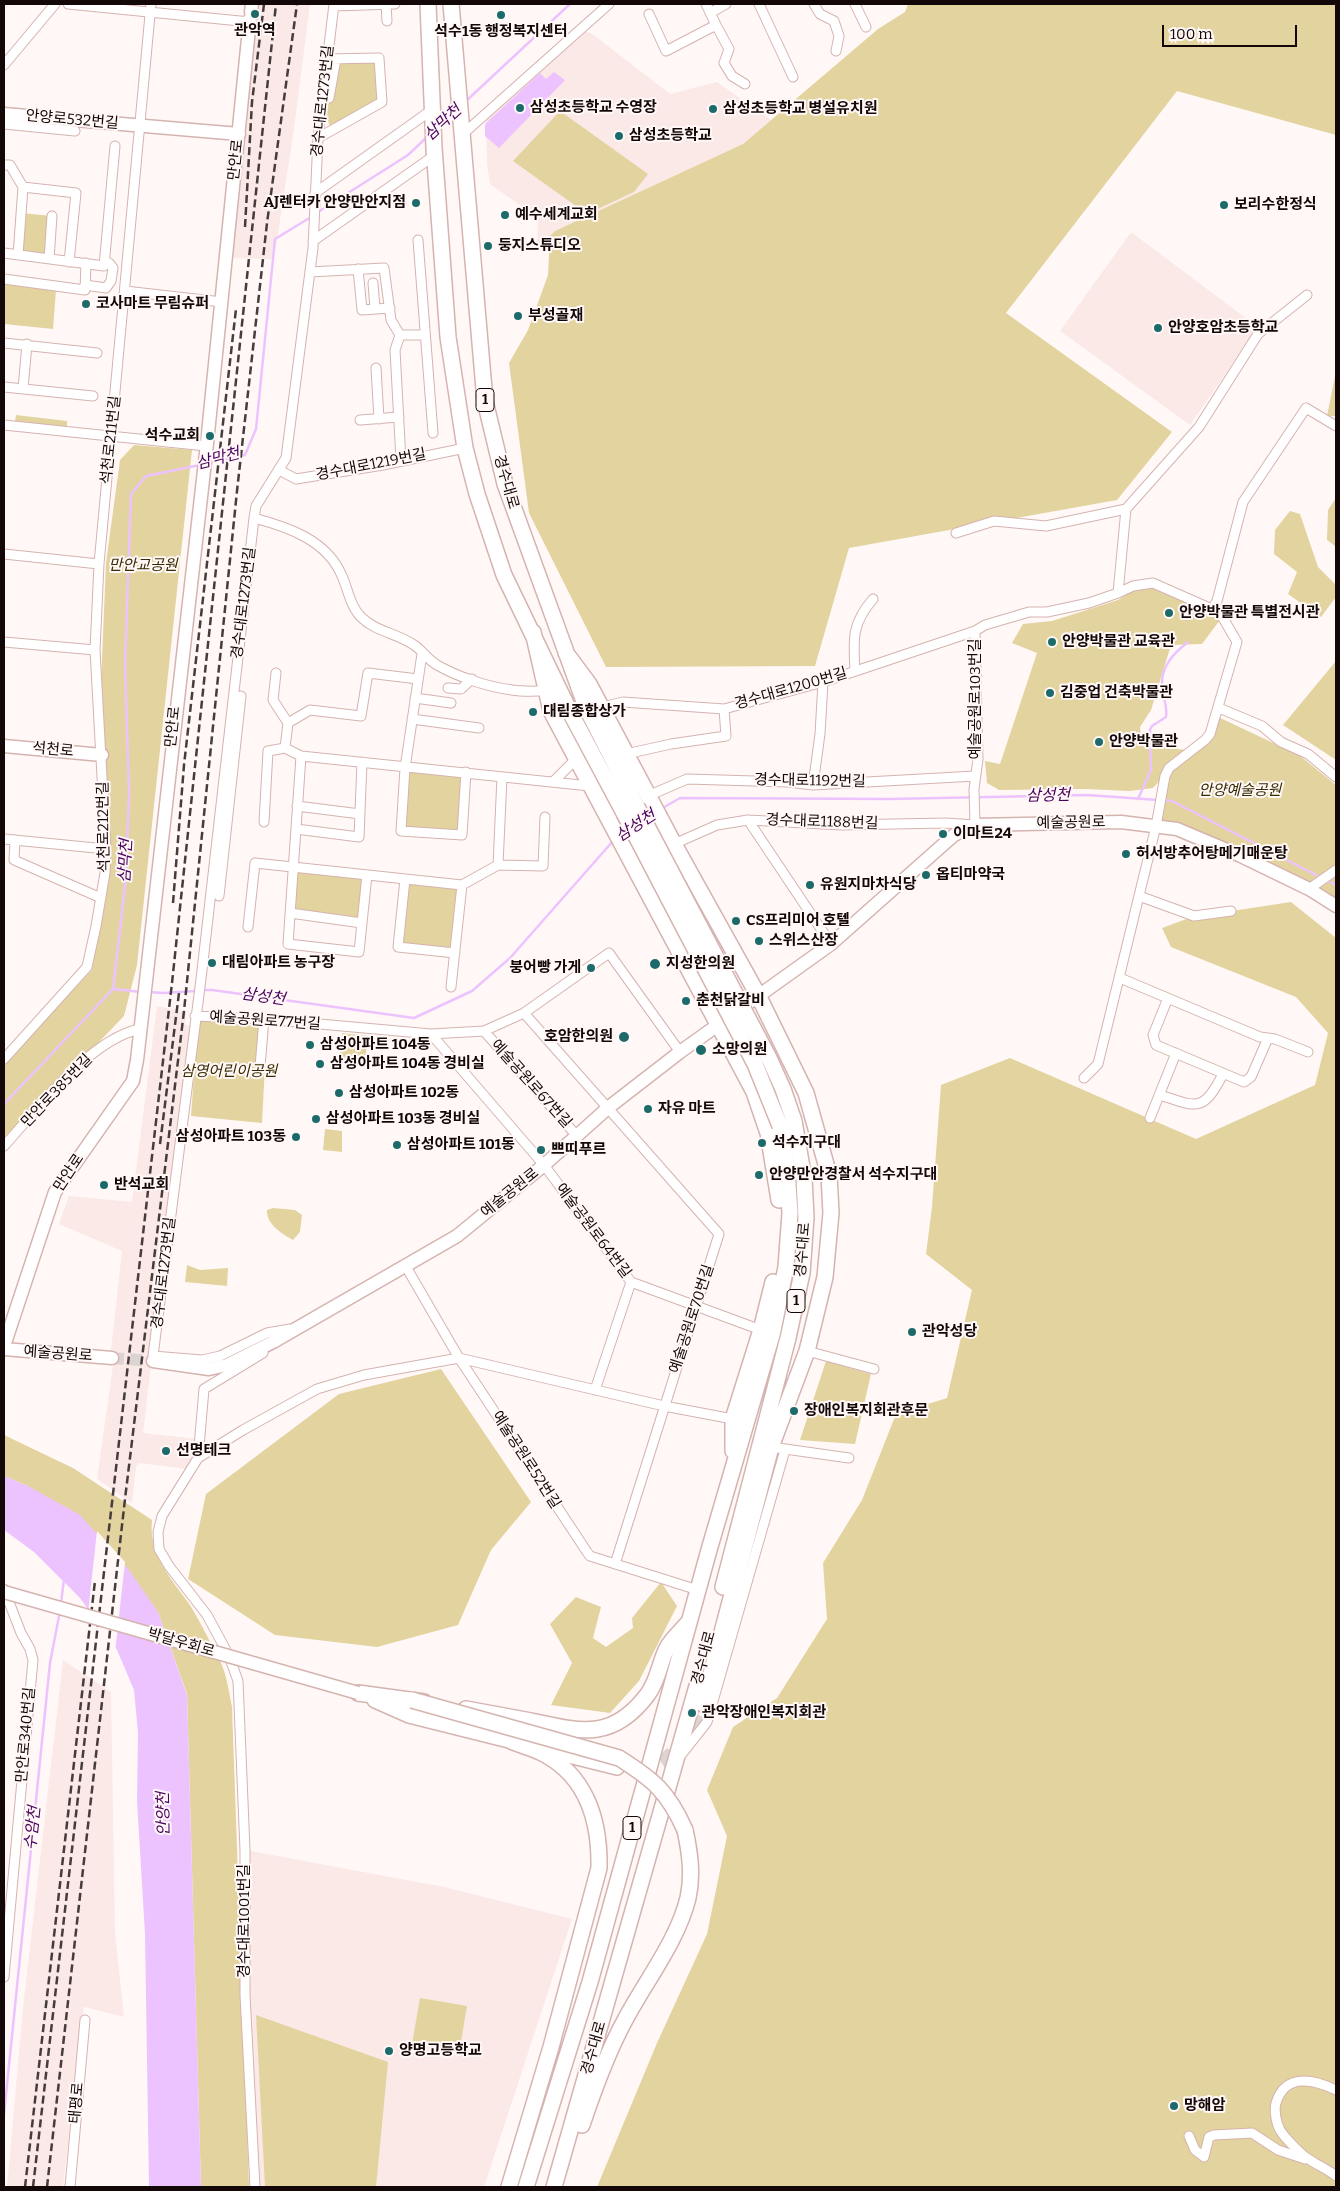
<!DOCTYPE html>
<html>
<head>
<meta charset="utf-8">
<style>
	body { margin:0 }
	#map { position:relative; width:1340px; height:2191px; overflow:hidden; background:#fff8f7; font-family:Bitter,serif }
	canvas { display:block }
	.frame { position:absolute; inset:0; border:5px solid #130807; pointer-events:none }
	.scale { position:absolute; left:1162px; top:25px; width:135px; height:22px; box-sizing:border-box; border:2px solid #130807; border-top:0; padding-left:6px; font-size:15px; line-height:18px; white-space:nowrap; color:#130807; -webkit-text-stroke:4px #fff8f7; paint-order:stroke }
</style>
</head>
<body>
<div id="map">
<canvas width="1340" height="2191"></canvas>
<div class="frame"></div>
<div class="scale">100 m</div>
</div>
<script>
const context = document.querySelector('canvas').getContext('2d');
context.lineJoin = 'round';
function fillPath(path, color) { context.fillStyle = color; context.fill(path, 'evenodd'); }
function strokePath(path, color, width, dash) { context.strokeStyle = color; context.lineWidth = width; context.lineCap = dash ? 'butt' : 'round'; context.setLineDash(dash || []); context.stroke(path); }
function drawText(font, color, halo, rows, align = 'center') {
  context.font = font + ' Bitter,"Noto Sans KR",serif'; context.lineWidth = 4; context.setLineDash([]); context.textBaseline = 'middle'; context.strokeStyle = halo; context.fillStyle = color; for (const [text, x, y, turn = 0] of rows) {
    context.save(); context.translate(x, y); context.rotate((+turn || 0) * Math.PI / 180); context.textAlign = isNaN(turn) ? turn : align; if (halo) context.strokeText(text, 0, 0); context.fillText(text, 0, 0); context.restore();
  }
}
const built = new Path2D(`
	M256,4H310L294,129L274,259L232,258L250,54Z
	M583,31L591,33L670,94L717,82L771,120L743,144L555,231L537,249L538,218L490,184L487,164L486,120Z
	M1131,232L1255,325L1251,335L1222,379L1190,425L1060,331Z
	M157,1006L186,1012L185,1025L192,1026L143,1433L198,1439L196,1460L188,1469L139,1463L136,1467L132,1503L97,1479L115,1351L111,1350L122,1251L59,1224L69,1196L132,1202Z
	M63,1660L111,1692L115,1933L124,2017L84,2007L63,2187H7L23,2008Z
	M245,1850L444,1887L572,1919L484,2187H255Z`);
const green = new Path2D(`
	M908,4H1336V135L1177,91L1006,313L1172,432L1117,500L849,548L815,666L606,667L529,513L509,363L528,330L548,275L550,236L555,231L743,144L878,29L905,12Z
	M379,58L382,102L331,130L326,114L336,59Z
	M560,111L648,174L634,192L587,214L513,161Z
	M21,213L52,216L49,259L18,255Z
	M4,284L56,290L53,329L4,324Z
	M1336,371V416H1327Z
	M16,415L67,421V427L15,421Z
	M134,445L192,450L137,965L124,1016L4,1141V1064L92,970L105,899L109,851L101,683L106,563L120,460Z
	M1336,498V546H1335L1327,540L1328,510Z
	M1290,511L1300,514L1318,567L1336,585V597L1321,617L1288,594L1297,572L1274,554L1275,530Z
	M1156,587L1205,607L1220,620L1202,644L1171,645L1151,710L1140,727L1141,735C1156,744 1171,749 1188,750L1153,788L1130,791L1084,789L999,790L987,783L985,761L1000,764L1037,653L1012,643L1023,624L1052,621L1118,600L1135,589Z
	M1336,661V760L1283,725Z
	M1218,717L1299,755L1336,785V905L1157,825L1166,776L1192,751Z
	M405,768L466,772L462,835L401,831Z
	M293,867L367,875L362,923L290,913Z
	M405,879L462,885L455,953L398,947Z
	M1291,902L1336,938V2187H597L657,2043L707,1934L727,1836L707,1790L733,1727L777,1698L827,1619L823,1563L862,1500L896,1414L947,1398L972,1290L926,1254L932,1207L941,1085L1010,1058L1196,1139L1315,1085L1328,1033L1296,997L1171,947L1162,928L1192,917Z
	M198,1020L267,1027L262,1123L191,1116Z
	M342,1033L368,1036L365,1059L340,1057Z
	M325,1129L342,1131V1152L323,1150Z
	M273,1208L295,1210L302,1215L300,1232L293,1240C282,1234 266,1224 267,1210Z
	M187,1265L200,1270L228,1268L227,1286L185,1282Z
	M826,1361L871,1374L855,1444L800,1440Z
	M441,1369L531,1502L491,1550L458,1625L377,1647L275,1635L188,1579L206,1494L339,1394Z
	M4,1435L73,1468L152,1520C148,1554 172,1580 190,1605C201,1623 211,1644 221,1663C227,1676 229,1693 232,1707L249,2187H201L187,1694L158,1612L28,1486L4,1476Z
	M661,1582L677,1606L639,1681L610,1713L551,1705L572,1663L550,1624L576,1597L601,1607L593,1638L606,1647L633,1628L632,1618Z
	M420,1998L467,2006L459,2053L412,2044Z
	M256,2015L388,2062L376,2187H265Z`);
const water = new Path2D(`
	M554,72L565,80L499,148L485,136V124L540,73L546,79Z
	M4,1476L28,1486L80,1515L129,1570L158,1612L187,1695L201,2187H149L145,1934L137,1801L138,1733L134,1690L117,1650L80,1598L34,1552L4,1530Z`);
const pier = new Path2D(`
	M97,1531L125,1562L115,1652L88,1613Z`);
const stream = new Path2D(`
	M465,102L570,4
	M440,126L454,112
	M318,212L408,155L428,136
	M208,463L245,455L256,429L275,239L311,217
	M1138,799L1151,770L1150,730L1152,726L1166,717C1168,706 1162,696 1162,685C1161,666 1174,653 1188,642
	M1163,800L1172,801L1322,878
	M661,809L680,798L891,799L1087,795L1158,800
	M1326,880L1336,885
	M113,989L126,878L129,792L125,665L131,494L146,476L200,465
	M202,990H212L414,1018L472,991L510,958L613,841
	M149,992L163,993L196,991
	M4,1104L113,989L141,992
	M61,1603L64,1579
	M4,2114L50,1663L60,1611`);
const secondaryTunnel = new Path2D(`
	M112,1358L153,1361`);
const primaryTunnel = new Path2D(`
	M640,1770C670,1771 693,1726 703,1704`);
const street = new Path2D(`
	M68,4L250,22
	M386,4L387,21
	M759,4L793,77
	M814,4L820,14L834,21L839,36L836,51
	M855,4L866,27
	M334,6L395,4
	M710,13L726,4
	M649,14L666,51L716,25L706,4
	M716,25L729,49L724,63L732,76L745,84
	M4,65L55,4
	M329,98L336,59
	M4,124L75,131
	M463,134L609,4
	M318,138L382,102L379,58L328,59
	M4,165H10L23,187L18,255
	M23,187L76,193L69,262
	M315,193L433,109
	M418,240L433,433
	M313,241L435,155
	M4,253L104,266L115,146
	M49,259L52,216
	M358,269L362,310L390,308
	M310,272L384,268L391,320L400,335L395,350L401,460
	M4,279L85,290L86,263
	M373,283L375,309
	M85,285L106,288L111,281L113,268L109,263
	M125,291L222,302
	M400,335H425
	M4,343L97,353
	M376,368L379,419
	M4,387L93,396
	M23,389L27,344
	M360,420L399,417
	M4,425L206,446
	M279,470L296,479L383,465L465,448
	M254,518C288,527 327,540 342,576C348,589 350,606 361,617C376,632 397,633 414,645C422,650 427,659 437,665C458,677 488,687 512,690C523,692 535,691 546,691
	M956,533L994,521L1046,526L1126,509
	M4,554L99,564
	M1118,593L1133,586L1153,583L1212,609
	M4,642L95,650
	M422,654L405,768L401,831L462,835L466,772
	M855,670C853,639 852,623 873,599
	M276,673L273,700L288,723L285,748
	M448,688L461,689L472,679
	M415,698L451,703
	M602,707L623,702L724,709L823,682L975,631L985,625L1029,612H1047L1089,603L1118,593L1126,509L1199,427L1258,334L1307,295
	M1219,708L1262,726L1281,742L1308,754L1336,777
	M412,719L479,728
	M288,723L310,710L361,716L368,673L418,679
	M626,754L671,744L726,736L724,709
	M301,756L288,944L359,952L367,875
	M553,782L576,759
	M813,785L820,734L823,682
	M648,796L687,779L788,782L813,785L975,776
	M297,806L360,814
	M748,820L831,944
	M264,822L268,751L285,748L301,756L590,786
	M296,829L359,837L362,762
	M4,839L106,849
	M15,840L14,860L101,898
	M674,844L717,825L748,820L842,825L946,823L975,825L974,789L978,759L975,631
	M498,865L543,866L545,817
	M405,879L398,947L455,953
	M1309,889L1336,870
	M219,896L241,696
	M1139,896L1194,916L1231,911
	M290,913L362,923
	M248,927L255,863L462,885
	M1120,978L1260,1037L1275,1039L1308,1052
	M451,987L462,885L498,865L502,777
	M1168,998L1153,1035L1156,1045L1244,1082L1251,1077L1268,1038
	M524,1013L719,1234L615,1564
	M195,1016L264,1019L431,1034L484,1031L524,1013L609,953L680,1052
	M484,1031L577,1136
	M431,1034L544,1165L631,1282L761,1330
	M4,1059L87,967L96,926L105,873L106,849L95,650L99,564L151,4
	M260,1067L264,1019
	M1084,1078L1098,1064L1156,826L1165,776L1169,768L1205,740L1210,734L1237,642L1223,618L1212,609L1217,601L1243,502L1306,408L1336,426
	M1160,1095C1197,1107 1203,1113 1223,1074
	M1150,1118L1176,1053
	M4,1146C38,1109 90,1039 140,1029
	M405,1265L459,1358L587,1552L590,1556L698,1590
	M290,1329L267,1333L220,1356L202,1360L153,1356L201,979L254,518L256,506L286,458L313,248L318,138L334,4
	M807,1351L874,1369
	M595,1390L631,1282
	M771,1447L849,1458
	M198,1458L243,1430L317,1389L364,1375L459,1358L664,1406L733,1419
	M681,1755L707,1722L785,1450
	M4,1977L33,1660L30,1649L21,1633L4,1589
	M1336,2090C1313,2079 1285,2073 1276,2103C1274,2110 1276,2123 1280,2130C1284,2137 1303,2157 1310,2160C1319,2166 1327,2169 1336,2176
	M1189,2136L1195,2150L1204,2157L1209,2137L1214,2135L1252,2133L1278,2150L1305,2159
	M70,2187L85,2020
	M255,2187L245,1995V1850L238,1681L229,1656L207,1615L169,1566L159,1549L158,1532L162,1516L198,1458L204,1389L263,1353`);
const secondary = new Path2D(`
	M251,12L252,4
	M4,114L239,134
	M4,746L102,755
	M4,1346L55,1192L133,1081L137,1060L206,453L250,19
	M4,1349L112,1358
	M153,1361L209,1369L227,1365L273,1342L457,1236L544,1165L609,1107L680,1052L831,944L954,835L975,825L1121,822L1177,829L1241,856L1309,889L1336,906`);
const primary = new Path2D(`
	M428,4L434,148L448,337L465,448L477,494L504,575L570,712L624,813
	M451,4L485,401L505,484L586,707L637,807
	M533,632L551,711L754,1092L768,1133L779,1200
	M566,653L589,684L674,844L758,995L806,1093L829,1175L831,1213L825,1277L807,1351L771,1447L703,1704
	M733,1451V1419L761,1330L773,1282
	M723,1587L788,1338L802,1273L806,1217L804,1179L794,1121
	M358,1693L424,1702
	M375,1700L409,1715L617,1767
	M466,1709C488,1713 509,1717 531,1721C581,1732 613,1741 648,1694C659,1678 659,1664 667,1648C671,1640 680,1632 687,1624
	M582,2125C594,2089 607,2053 625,2020C645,1982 678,1940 688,1898C693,1875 690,1853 685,1830
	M509,2187L551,2047L599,1868C600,1820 586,1774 540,1752C531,1748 520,1745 511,1741
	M526,2187L590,1982L709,1550L772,1335L786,1267L790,1213L787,1170L780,1126
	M554,2187L697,1686`);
const rail = new Path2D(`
	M245,227L252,102L264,4
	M173,903L184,765L236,309
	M160,1144L179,993
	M25,2187L95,1581
	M33,2187L172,983L276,4
	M47,2187L125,1499L184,1011L237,491L267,223L297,4`);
const secondaryBridge = new Path2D(`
	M4,1592L358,1693`);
const primaryBridge = new Path2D(`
	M637,807L769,1058L783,1089L794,1121
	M624,813L755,1064L780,1126
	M412,1700L619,1758C654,1780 668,1792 685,1830`);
const markers = [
	[255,14,5,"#1d6a6b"],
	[501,15,5,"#1d6a6b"],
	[520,108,5,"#1d6a6b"],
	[713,109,5,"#1d6a6b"],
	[619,136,5,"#1d6a6b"],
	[416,203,5,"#1d6a6b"],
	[1224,205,5,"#1d6a6b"],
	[505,215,5,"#1d6a6b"],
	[488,246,5,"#1d6a6b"],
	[86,304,5,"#1d6a6b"],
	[518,316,5,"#1d6a6b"],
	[1158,328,5,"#1d6a6b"],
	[210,436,5,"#1d6a6b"],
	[1169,613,5,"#1d6a6b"],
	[1052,642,5,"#1d6a6b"],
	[1050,693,5,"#1d6a6b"],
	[533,712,5,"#1d6a6b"],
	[1099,742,5,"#1d6a6b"],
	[943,834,5,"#1d6a6b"],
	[1126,854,5,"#1d6a6b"],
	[926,875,5,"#1d6a6b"],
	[810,885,5,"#1d6a6b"],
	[736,921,5,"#1d6a6b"],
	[759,941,5,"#1d6a6b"],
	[212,963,5,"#1d6a6b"],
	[655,964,6,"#1d6a6b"],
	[591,968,5,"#1d6a6b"],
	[686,1001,5,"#1d6a6b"],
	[624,1037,6,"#1d6a6b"],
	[310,1045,5,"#1d6a6b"],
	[701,1050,6,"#1d6a6b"],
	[320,1064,5,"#1d6a6b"],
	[339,1093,5,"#1d6a6b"],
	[648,1109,5,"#1d6a6b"],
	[316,1119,5,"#1d6a6b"],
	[296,1137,5,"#1d6a6b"],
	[762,1143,5,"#1d6a6b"],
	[397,1145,5,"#1d6a6b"],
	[541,1150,5,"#1d6a6b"],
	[759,1175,5,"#1d6a6b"],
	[104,1185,5,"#1d6a6b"],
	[912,1332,5,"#1d6a6b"],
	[794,1411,5,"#1d6a6b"],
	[166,1451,5,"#1d6a6b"],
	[692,1713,5,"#1d6a6b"],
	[389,2051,5,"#1d6a6b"],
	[1174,2106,5,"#1d6a6b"]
];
const shields = [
	[485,400,18],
	[796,1301,18],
	[632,1828,18]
];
const shieldNames = [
	["1",485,400],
	["1",796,1301],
	["1",632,1828]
];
const poiNames = [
	["관악역",255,31,"center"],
	["석수1동 행정복지센터",501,32,"center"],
	["삼성초등학교 수영장",530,108],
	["삼성초등학교 병설유치원",723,109],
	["삼성초등학교",629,136],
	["AJ렌터카 안양만안지점",406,203,"right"],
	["보리수한정식",1234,205],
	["예수세계교회",515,215],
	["둥지스튜디오",498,246],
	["코사마트 무림슈퍼",96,304],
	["부성골재",528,316],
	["안양호암초등학교",1168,328],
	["석수교회",200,436,"right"],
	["안양박물관 특별전시관",1179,613],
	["안양박물관 교육관",1062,642],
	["김중업 건축박물관",1060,693],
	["대림종합상가",543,712],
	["안양박물관",1109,742],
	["이마트24",953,834],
	["허서방추어탕메기매운탕",1136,854],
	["옵티마약국",936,875],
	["유원지마차식당",820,885],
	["CS프리미어 호텔",746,921],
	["스위스산장",769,941],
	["대림아파트 농구장",222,963],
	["지성한의원",666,964],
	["붕어빵 가게",581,968,"right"],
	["춘천닭갈비",696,1001],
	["호암한의원",613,1037,"right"],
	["삼성아파트 104동",320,1045],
	["소망의원",712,1050],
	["삼성아파트 104동 경비실",330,1064],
	["삼성아파트 102동",349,1093],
	["자유 마트",658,1109],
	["삼성아파트 103동 경비실",326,1119],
	["삼성아파트 103동",286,1137,"right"],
	["석수지구대",772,1143],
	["삼성아파트 101동",407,1145],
	["쁘띠푸르",551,1150],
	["안양만안경찰서 석수지구대",769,1175],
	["반석교회",114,1185],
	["관악성당",922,1332],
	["장애인복지회관후문",804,1411],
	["선명테크",176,1451],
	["관악장애인복지회관",702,1713],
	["양명고등학교",399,2051],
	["망해암",1184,2106]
];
const streetNames = [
	["경수대로1273번길",323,101,-84],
	["안양로532번길",72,120,5],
	["만안로",236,160,-84],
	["석천로211번길",111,440,-84],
	["경수대로1219번길",371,465,-11],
	["경수대로",506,482,74],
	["경수대로1273번길",244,603,-83],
	["경수대로1200번길",791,689,-16],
	["예술공원로103번길",976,699,-90],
	["만안로",173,727,-84],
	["석천로",53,750,5],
	["경수대로1192번길",810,781,1],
	["경수대로1188번길",822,822,2],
	["예술공원로",1071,823,-1],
	["석천로212번길",104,827,-91],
	["예술공원로77번길",265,1021,4],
	["예술공원로67번길",531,1084,48],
	["만안로385번길",57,1091,-46],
	["만안로",69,1173,-56],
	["예술공원로",510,1193,-39],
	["예술공원로64번길",593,1231,53],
	["경수대로",803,1250,-85],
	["경수대로1273번길",164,1273,-83],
	["예술공원로70번길",692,1319,-72],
	["예술공원로",58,1354,4],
	["예술공원로52번길",526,1460,57],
	["박달우회로",181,1643,16],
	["경수대로",704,1658,-75],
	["만안로340번길",26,1735,-85],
	["경수대로1001번길",245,1921,-90],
	["경수대로",594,2048,-74],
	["태평로",77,2103,-85]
];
const parkNames = [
	["만안교공원",143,566],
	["안양예술공원",1240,791],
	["삼영어린이공원",229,1072]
];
const waterNames = [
	["삼막천",443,123,-43],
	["삼막천",218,459,-15],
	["삼성천",1048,796,-1],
	["삼성천",636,826,-33],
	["삼막천",126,861,-87],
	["삼성천",263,997,8],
	["안양천",164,1814,-91],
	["수암천",33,1828,-84]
];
fillPath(built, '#fbe9e7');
fillPath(green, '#e3d39f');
fillPath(water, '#edc3ff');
fillPath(pier, '#fff8f7');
strokePath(stream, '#edc3ff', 2.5);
strokePath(secondaryTunnel, '#dcd4d3', 12, [12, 6]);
strokePath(primaryTunnel, '#dcd4d3', 15, [15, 8]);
strokePath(street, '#d5b3af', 11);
strokePath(secondary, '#d5b3af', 15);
strokePath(primary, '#d5b3af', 18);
strokePath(street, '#fff', 9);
strokePath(secondary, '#fff', 12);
strokePath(primary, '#fff', 15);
strokePath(rail, '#463c3b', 2.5, [8, 4]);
strokePath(secondaryBridge, '#d5b3af', 15, []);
strokePath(primaryBridge, '#d5b3af', 18, []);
strokePath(secondaryBridge, '#fff', 12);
strokePath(primaryBridge, '#fff', 15);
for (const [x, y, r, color] of markers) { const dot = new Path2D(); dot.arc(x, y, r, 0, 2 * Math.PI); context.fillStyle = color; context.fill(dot); strokePath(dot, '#fff8f7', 2); }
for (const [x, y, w] of shields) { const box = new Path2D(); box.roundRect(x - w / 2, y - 11.5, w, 23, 4); context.fillStyle = '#fff8f7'; context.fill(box); strokePath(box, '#130807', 1); }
drawText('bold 14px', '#130807', null, shieldNames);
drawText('bold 15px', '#130807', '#fff8f7', poiNames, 'left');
drawText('15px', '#130807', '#fff8f7', streetNames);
drawText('italic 15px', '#362b01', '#fff8f7', parkNames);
drawText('italic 16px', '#4a035f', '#fff8f7', waterNames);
</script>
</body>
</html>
